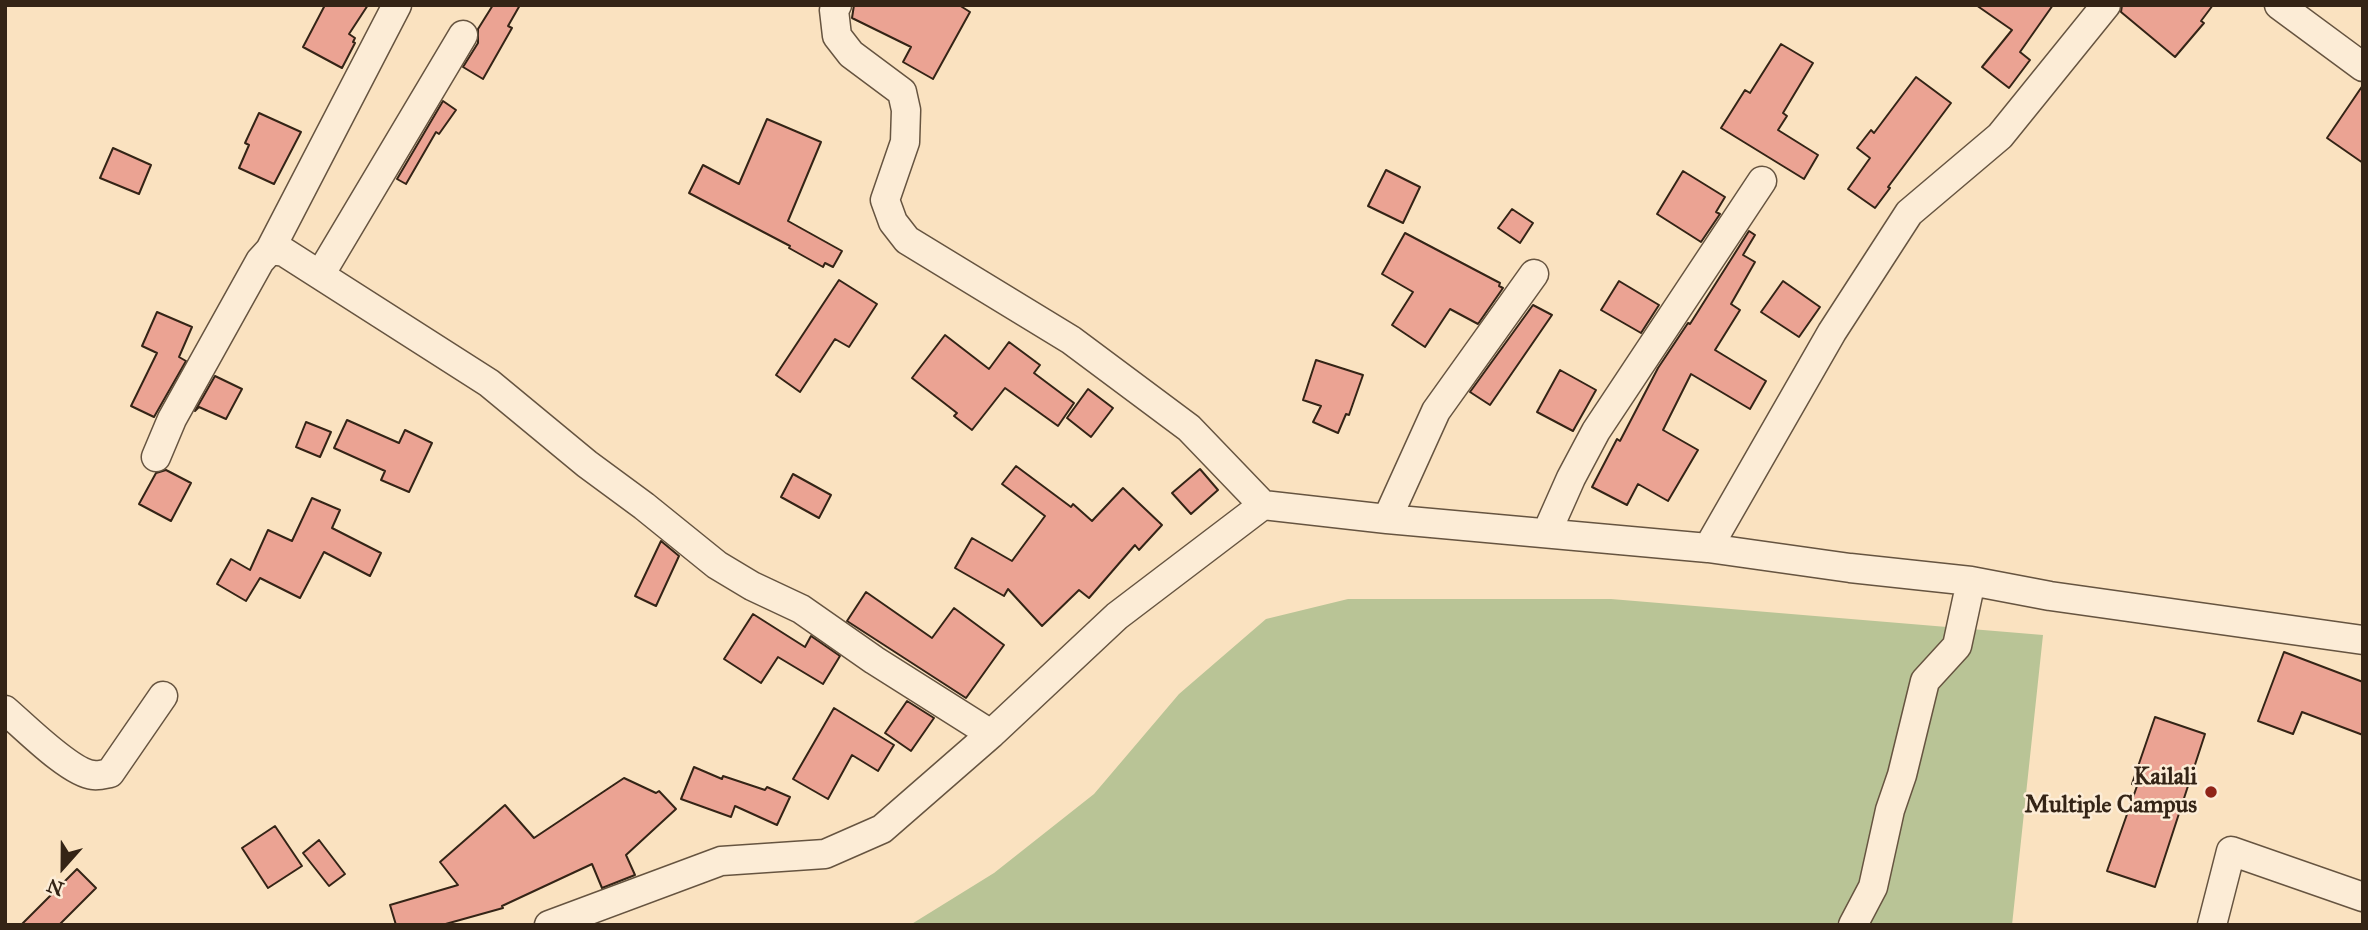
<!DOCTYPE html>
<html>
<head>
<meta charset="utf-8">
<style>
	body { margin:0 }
	#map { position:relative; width:2368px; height:930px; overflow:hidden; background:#fae2c0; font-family:"IM FELL Great Primer",serif }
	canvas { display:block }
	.frame { position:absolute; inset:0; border:7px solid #342416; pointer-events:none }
	.north { position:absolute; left:28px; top:832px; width:70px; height:70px; -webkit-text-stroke:5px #fcecd6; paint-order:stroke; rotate:201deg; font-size:19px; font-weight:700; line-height:28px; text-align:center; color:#342416 }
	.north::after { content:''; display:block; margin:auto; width:24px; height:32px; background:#342416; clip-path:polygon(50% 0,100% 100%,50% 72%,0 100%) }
</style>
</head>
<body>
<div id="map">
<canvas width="2368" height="930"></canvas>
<div class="frame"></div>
<div class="north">N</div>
</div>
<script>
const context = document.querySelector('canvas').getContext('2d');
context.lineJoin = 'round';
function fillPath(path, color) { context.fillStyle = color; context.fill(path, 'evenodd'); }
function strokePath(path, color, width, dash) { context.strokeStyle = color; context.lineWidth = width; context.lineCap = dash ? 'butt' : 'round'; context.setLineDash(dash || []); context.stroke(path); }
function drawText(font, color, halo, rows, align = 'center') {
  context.font = font + ' "IM FELL Great Primer",serif'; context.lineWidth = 5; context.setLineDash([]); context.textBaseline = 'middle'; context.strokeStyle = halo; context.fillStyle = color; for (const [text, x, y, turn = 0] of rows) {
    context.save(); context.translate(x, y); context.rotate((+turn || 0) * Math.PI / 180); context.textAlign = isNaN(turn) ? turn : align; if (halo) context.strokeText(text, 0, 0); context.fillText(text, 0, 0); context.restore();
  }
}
const green = new Path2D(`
	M1348,599H1611L2043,635L2012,925H910L994,873L1094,794L1179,694L1266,619Z`);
const building = new Path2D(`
	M325,5H368L349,34L355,38L353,42L355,43L342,68L303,47Z
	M493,5H520L508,26L512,28L483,79L463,67L478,43V29Z
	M854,5H959L970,12L933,79L903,62L911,47L852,18Z
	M1976,5H2053L2020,52L2030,60L2009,88L1982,67L2012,30Z
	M2122,5H2213L2201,21L2204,23L2175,57L2121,12Z
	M1781,44L1813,63L1783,113L1787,116L1778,130L1818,155L1804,179L1721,128L1745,90L1750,93Z
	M1916,77L1951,103L1888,187L1890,188L1875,208L1848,189L1870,158L1857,148L1871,130L1874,133Z
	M2363,85V163L2327,138Z
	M443,101L456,110L439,134L436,132L406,184L397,179Z
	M259,113L301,132L274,184L239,168L249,145L245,143Z
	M767,119L821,142L788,221L842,251L833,267L825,263L823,267L789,248L790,246L689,193L703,165L739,184Z
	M113,148L151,165L139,194L100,178Z
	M1386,170L1420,187L1403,223L1368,206Z
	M1683,171L1725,197L1716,212L1720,214L1701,242L1657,214Z
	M1512,209L1533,223L1520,243L1498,228Z
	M1749,231L1755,235L1743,255L1755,262L1731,304L1740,310L1715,350L1766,381L1750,409L1691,374L1663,430L1698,450L1668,501L1638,484L1627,505L1592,487L1617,439L1620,441L1658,368L1688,323L1690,324Z
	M1405,233L1500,283L1499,286L1503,288L1478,324L1450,309L1425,347L1392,325L1413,292L1382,274Z
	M839,280L877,304L849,347L835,339L800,392L776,375Z
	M1619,281L1659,305L1641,333L1601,310Z
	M1783,281L1820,307L1799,337L1761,312Z
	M1533,305L1552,315L1490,405L1470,392Z
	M157,312L192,327L179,357L186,361L154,417L131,406L157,353L142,346Z
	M945,335L989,369L1009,342L1040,365L1034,373L1074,403L1058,426L1005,388L972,430L954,416L957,413L912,378Z
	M1316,360L1363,375L1349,415L1346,414L1338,433L1313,422L1321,406L1303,400Z
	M1560,370L1596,390L1573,431L1537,412Z
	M215,376L242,389L226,419L199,407L195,411Z
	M1088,389L1113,408L1091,437L1067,418Z
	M347,420L399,443L405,430L432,443L409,492L381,480L385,471L334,448Z
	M306,422L331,432L320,457L296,447Z
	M1016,466L1071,507L1073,504L1092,521L1123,488L1162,525L1139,550L1135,545L1089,598L1079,590L1042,626L1008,589L1004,596L955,568L972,538L1012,561L1045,516L1002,484Z
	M1200,469L1218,490L1191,514L1172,493Z
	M166,470L191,483L171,521L139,504L156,473Z
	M793,474L831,495L819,518L781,497Z
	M312,498L340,510L332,528L381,553L370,576L324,552L300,598L260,578L246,601L217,584L231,559L250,570L268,530L292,541Z
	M661,541L679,556L656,606L635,596Z
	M866,592L932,638L954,608L1004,645L966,698L847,621Z
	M753,614L805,647L811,636L840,656L823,684L778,657L761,683L724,659Z
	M2284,652L2363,682V735L2302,712L2293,734L2258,721Z
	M907,701L934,718L911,751L885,733Z
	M834,708L894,745L878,771L852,755L828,799L793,779Z
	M2155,717L2205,734L2155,887L2107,871L2137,786L2132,784Z
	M694,767L722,779L723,776L765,790L767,787L790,797L777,825L735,806L731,817L681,799Z
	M624,778L656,793L659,791L676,809L626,855L635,875L602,888L592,864L502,906L503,908L442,925H396L390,905L458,885L440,862L505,805L534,838Z
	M275,826L302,866L268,888L242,848Z
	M319,840L345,874L329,886L303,853Z
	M77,869L96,888L59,925H21Z`);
const minor = new Path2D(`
	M837,5L834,10L837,36L851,54L902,92L906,110L905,142L885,200L893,222L907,240L1071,340L1189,428L1263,505
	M2279,5L2363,67
	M270,250L397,5
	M320,275L463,35
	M156,457L172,419L260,261L270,250L284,252L489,383L587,464L644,506L717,565L752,586L801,609L874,660L991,734
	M1387,519L1436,411L1534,274
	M1547,532L1571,478L1596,431L1762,181
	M1708,548L1832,332L1909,213L2000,136L2106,5
	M5,710C24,726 70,773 93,775C98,776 105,774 110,773L163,696
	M549,925L721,861L825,854L882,829L991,734L1117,616L1263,505L1387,519L1708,548L1850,568L1971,581L2050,596L2363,640
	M1853,925L1873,887L1890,810L1902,775L1925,681L1957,646L1971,581
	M2212,925L2231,851L2363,897`);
const markers = [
	[2211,792,7,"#8f2418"]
];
const poiNames = [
	["Kailali",2197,778],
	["Multiple Campus",2197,806]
];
fillPath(green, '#b9c496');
fillPath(building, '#eba393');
strokePath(building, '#342416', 2);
strokePath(minor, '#665440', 31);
strokePath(minor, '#fcecd6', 28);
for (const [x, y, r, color] of markers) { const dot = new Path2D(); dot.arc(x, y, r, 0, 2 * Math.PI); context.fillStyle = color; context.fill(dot); strokePath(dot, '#fcecd6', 2.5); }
drawText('bold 24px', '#342416', '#fcecd6', poiNames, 'right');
</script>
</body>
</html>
